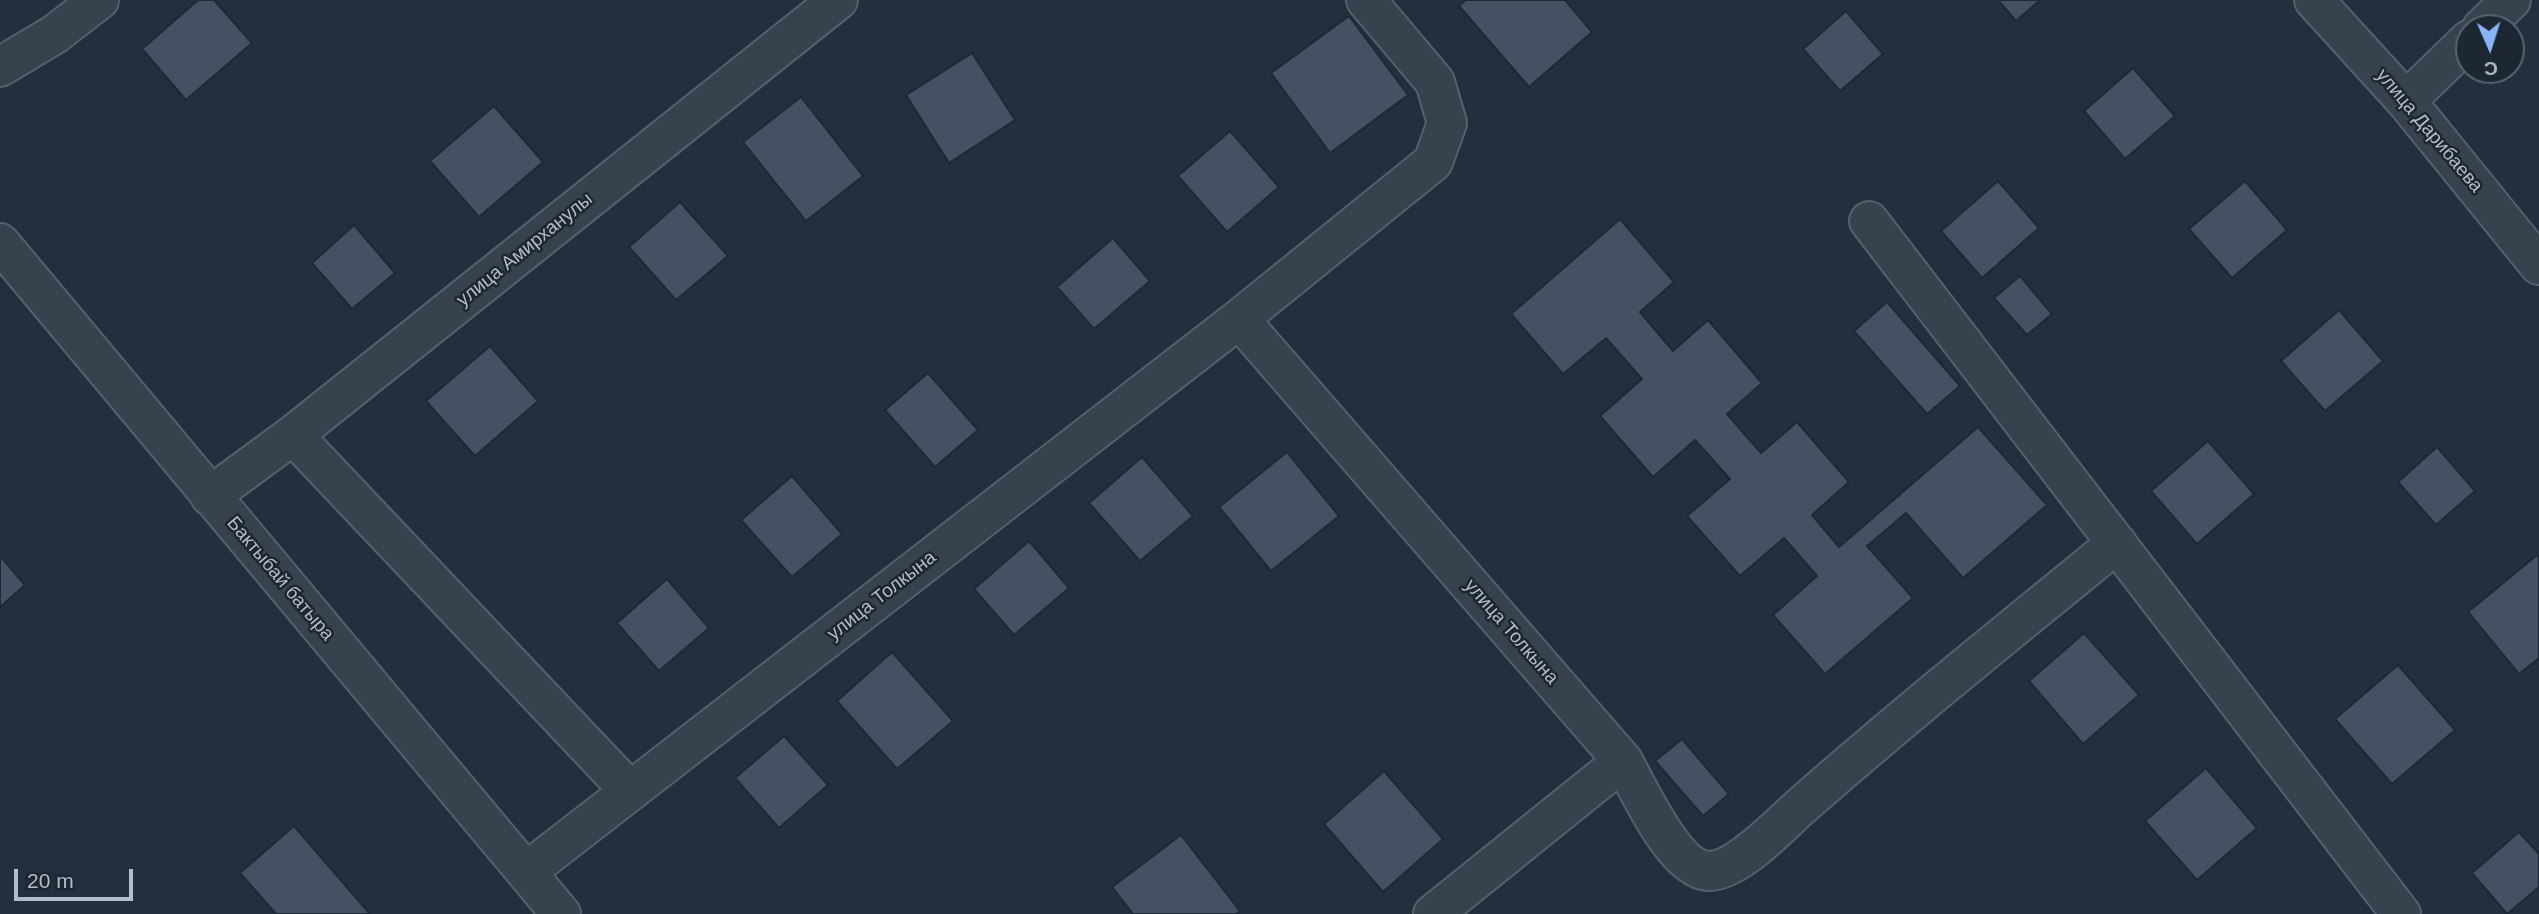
<!DOCTYPE html>
<html>
<head>
<meta charset="utf-8">
<style>
	body { margin:0 }
	#map { position:relative; width:2539px; height:914px; overflow:hidden; background:#242f3e; font-family:Arial,sans-serif }
	canvas { display:block }
	.north { position:absolute; left:2455px; top:14px; width:70px; height:70px; box-sizing:border-box; background:#1d2633; border:2px solid #59626f; border-radius:50%; rotate:177deg; font-size:19px; font-weight:700; line-height:28px; text-align:center; color:#b4bcc9 }
	.north::after { content:''; display:block; margin:auto; width:24px; height:32px; background:#8ab4f8; clip-path:polygon(50% 0,100% 100%,50% 72%,0 100%) }
	.scale { position:absolute; left:14px; top:869px; width:119px; height:32px; box-sizing:border-box; border:4px solid #b4bcc9; border-top:0; padding-left:9px; font-size:21px; line-height:24px; white-space:nowrap; color:#b4bcc9; -webkit-text-stroke:5px #1d2633; paint-order:stroke }
</style>
</head>
<body>
<div id="map">
<canvas width="2539" height="914"></canvas>
<div class="north">С</div>
<div class="scale">20 m</div>
</div>
<script>
const context = document.querySelector('canvas').getContext('2d');
context.lineJoin = 'round';
function fillPath(path, color) { context.fillStyle = color; context.fill(path, 'evenodd'); }
function strokePath(path, color, width, dash) { context.strokeStyle = color; context.lineWidth = width; context.lineCap = dash ? 'butt' : 'round'; context.setLineDash(dash || []); context.stroke(path); }
function drawText(font, color, halo, rows, align = 'center') {
  context.font = font + ' Arial,sans-serif'; context.lineWidth = 5; context.setLineDash([]); context.textBaseline = 'middle'; context.strokeStyle = halo; context.fillStyle = color; for (const [text, x, y, turn = 0] of rows) {
    context.save(); context.translate(x, y); context.rotate((+turn || 0) * Math.PI / 180); context.textAlign = isNaN(turn) ? turn : align; if (halo) context.strokeText(text, 0, 0); context.fillText(text, 0, 0); context.restore();
  }
}
const building = new Path2D(`
	M198,0H214L252,43L186,100L142,49Z
	M1466,0H1565L1592,32L1529,87L1459,6Z
	M1998,0H2040L2016,21Z
	M1846,11L1883,54L1840,91L1803,49Z
	M1349,16L1408,95L1330,153L1271,73Z
	M972,53L1015,120L949,163L906,95Z
	M2133,68L2175,116L2125,159L2084,111Z
	M801,97L863,176L806,221L743,142Z
	M494,106L543,162L479,217L430,161Z
	M1230,131L1279,187L1227,232L1178,176Z
	M1998,181L2039,228L1982,278L1941,231Z
	M2245,181L2287,230L2232,278L2189,229Z
	M680,202L728,256L676,300L629,247Z
	M1620,219L1674,282L1640,312L1673,351L1708,320L1762,383L1727,414L1761,453L1797,422L1849,482L1812,515L1839,547L1978,427L2047,505L1963,578L1906,513L1867,546L1913,598L1825,674L1773,615L1817,576L1784,538L1740,576L1687,516L1730,479L1695,440L1653,477L1600,416L1642,379L1606,338L1563,374L1511,314Z
	M354,225L395,273L352,309L312,263Z
	M1113,238L1150,281L1094,329L1057,287Z
	M2020,276L2052,314L2027,335L1994,298Z
	M1887,302L1960,386L1927,414L1854,331Z
	M2339,310L2383,361L2325,411L2281,361Z
	M490,346L538,401L475,456L426,401Z
	M928,373L978,430L935,467L885,410Z
	M2208,441L2254,494L2197,544L2151,491Z
	M2437,447L2475,491L2436,525L2398,482Z
	M1287,452L1339,516L1271,571L1219,507Z
	M1142,457L1193,516L1140,561L1089,503Z
	M792,476L842,534L792,577L741,520Z
	M1029,541L1069,588L1014,635L974,589Z
	M2537,555L2539,558V658L2519,674L2468,612Z
	M0,556L25,585L0,607Z
	M667,579L709,628L659,671L617,623Z
	M2084,633L2139,695L2083,744L2029,681Z
	M892,652L953,721L897,769L837,701Z
	M2398,665L2455,730L2392,784L2335,719Z
	M784,736L828,785L779,828L735,778Z
	M1682,739L1729,794L1703,816L1655,761Z
	M2206,768L2257,828L2197,880L2145,821Z
	M1384,771L1443,839L1383,892L1324,824Z
	M294,826L370,914H276L240,873Z
	M2519,832L2539,854V887L2507,914L2472,873Z
	M1181,835L1240,911L1236,914H1133L1112,887Z`);
const minor = new Path2D(`
	M2314,0L2406,101L2539,265
	M2482,28L2511,0
	M0,67L55,34L99,0
	M2406,101L2469,40
	M1869,221L2401,914
	M0,243L561,914
	M1239,319L1623,761L1433,914
	M293,435L630,791
	M210,496L293,435L838,0
	M1623,761C1638,788 1674,869 1708,871C1736,872 1778,827 1798,809C1902,717 2010,631 2117,543
	M526,872L1239,319L1433,162L1447,123L1435,82L1366,0`);
const streetNames = [
	["улица Дарибаева",2429,131,50],
	["улица Амирханулы",525,250,-39],
	["Бактыбай батыра",280,579,50],
	["улица Толкына",882,596,-38],
	["улица Толкына",1511,632,49]
];
fillPath(building, '#455162');
strokePath(building, '#1f2835', 2);
strokePath(minor, '#565f6c', 42);
strokePath(minor, '#38414e', 38);
drawText('19px', '#b4bcc9', '#1d2633', streetNames);
</script>
</body>
</html>
